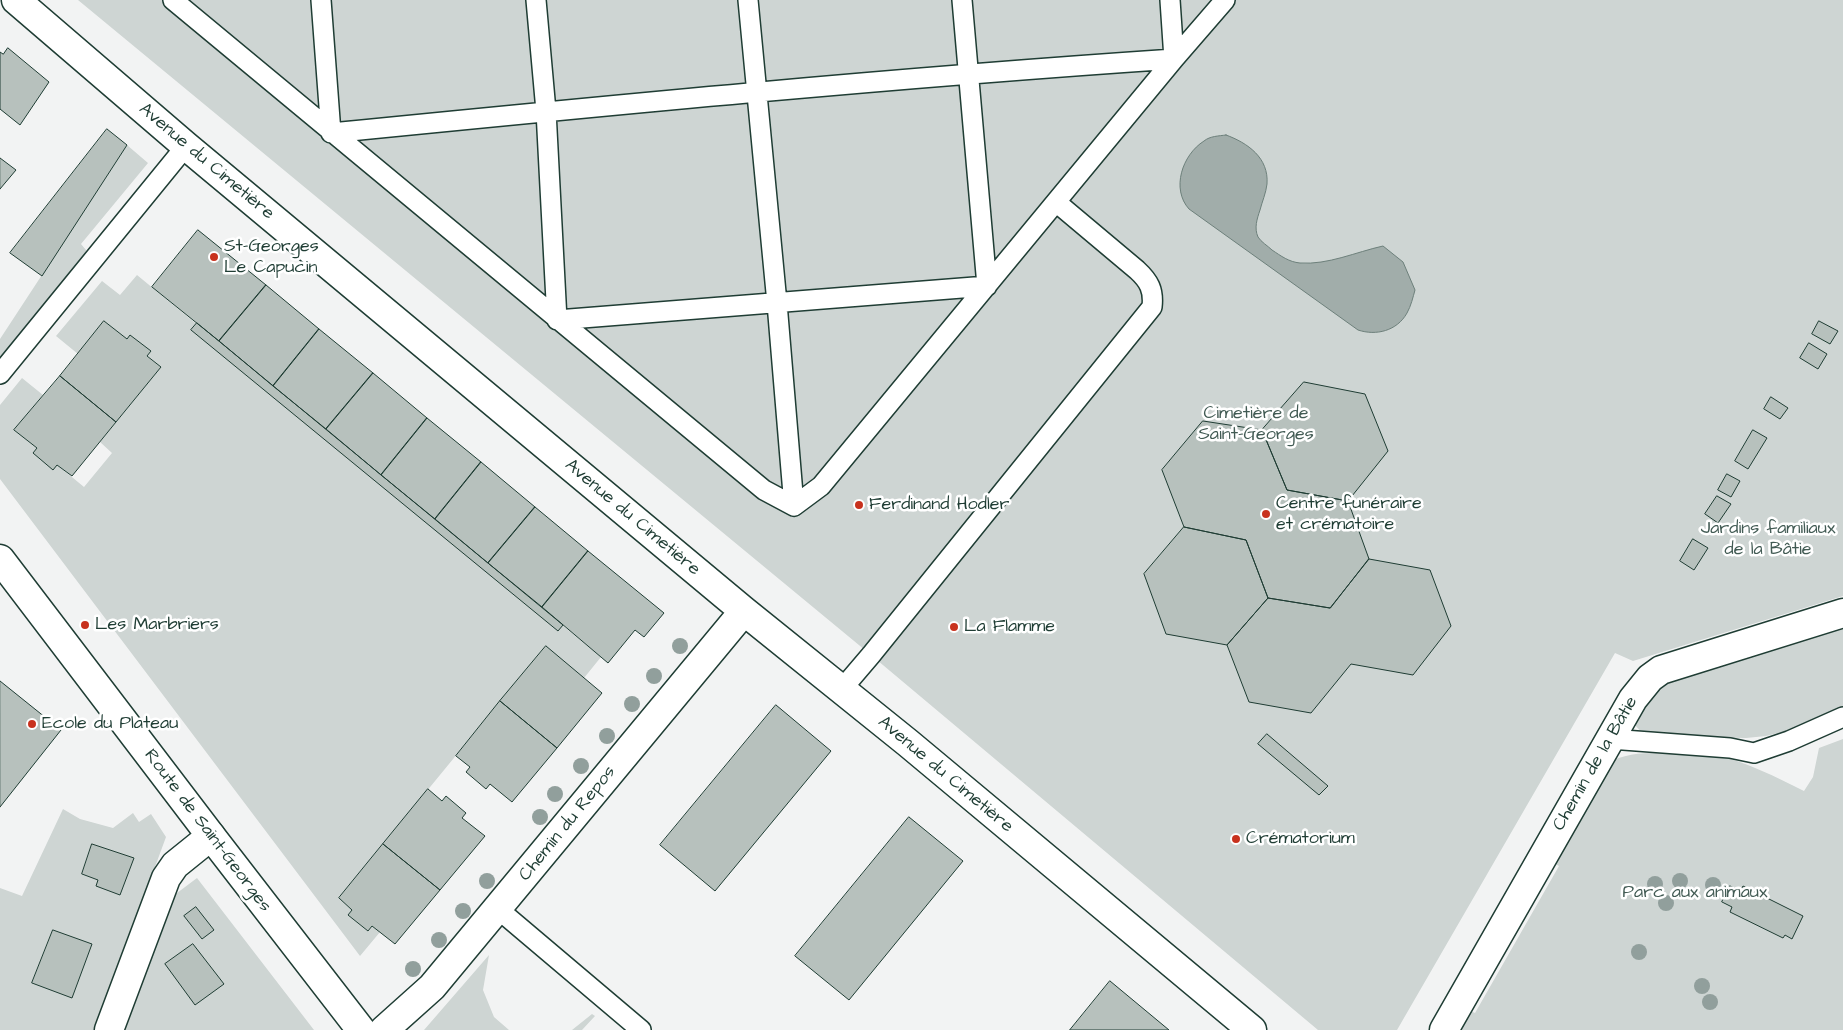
<!DOCTYPE html>
<html>
<head>
<meta charset="utf-8">
<style>
	body { margin:0 }
	canvas { display:block; background:#f2f3f3 }
</style>
</head>
<body>
<canvas width="1843" height="1030"></canvas>
<script>
const context = document.querySelector('canvas').getContext('2d');
context.lineJoin = 'round';
function fillPath(path, color) { context.fillStyle = color; context.fill(path, 'evenodd'); }
function strokePath(path, color, width, dash) { context.strokeStyle = color; context.lineWidth = width; context.lineCap = dash ? 'butt' : 'round'; context.setLineDash(dash || []); context.stroke(path); }
function drawText(font, color, halo, rows, align = 'center') {
  context.font = font + ' "Architects Daughter",sans-serif'; context.lineWidth = 5; context.setLineDash([]); context.textBaseline = 'middle'; context.strokeStyle = halo; context.fillStyle = color; for (const [text, x, y, turn = 0] of rows) {
    context.save(); context.translate(x, y); context.rotate((+turn || 0) * Math.PI / 180); context.textAlign = isNaN(turn) ? turn : align; if (halo) context.strokeText(text, 0, 0); context.fillText(text, 0, 0); context.restore();
  }
}
const green = new Path2D(`
	M78,0H1843V596L1633,661L1615,653L1397,1030H1318L871,655Z
	M127,145L148,163L81,244L86,250L85,258L0,361V339Z
	M137,275L601,657L584,678L545,647L339,898L352,910L348,915L368,931L372,926L380,932L360,956L0,479V405L22,378L43,395L15,430L84,487L112,453L100,442L161,367L104,321L78,354L56,336L102,281L120,295Z
	M1843,627V707L1786,731L1766,736L1746,738L1645,736L1634,724L1647,695L1667,682Z
	M1843,739V1030H1454L1466,1009L1475,1013L1559,866L1550,861L1606,764C1623,754 1639,753 1658,753C1677,752 1697,751 1715,755C1747,762 1776,777 1804,791L1813,777L1819,748Z
	M63,809L80,819L113,828L133,813L139,822L151,814L166,837L95,1030H0V888L22,896Z
	M197,878L314,1030H120L169,899Z
	M489,955L483,990L494,1017L509,1030H424Z
	M592,1014L595,1016L582,1030H572Z`);
const water = new Path2D(`
	M1226,135C1248,143 1269,158 1267,184C1266,193 1262,202 1260,210C1257,219 1254,228 1258,237C1261,242 1268,246 1272,250C1281,256 1289,262 1300,263C1328,265 1356,252 1383,246L1403,262L1415,290C1413,297 1411,306 1407,313C1397,331 1376,336 1358,330L1189,209C1171,189 1182,155 1204,141C1210,136 1219,136 1226,135Z`);
const building = new Path2D(`
	M8,48L49,82L20,125L0,109V52L3,54Z
	M107,129L127,145L42,276L10,253Z
	M0,158L16,170L0,189Z
	M198,230L266,285L219,341L152,287Z
	M266,285L319,329L273,386L219,341Z
	M104,321L127,339L130,335L151,351L147,356L161,367L116,422L60,376Z
	M1819,321L1838,331L1830,344L1812,334Z
	M197,323L563,625L558,631L191,330Z
	M319,329L373,373L326,429L273,386Z
	M1809,343L1827,354L1818,369L1800,358Z
	M373,373L427,418L381,475L326,429Z
	M60,376L116,422L72,476L57,465L53,470L33,453L37,448L14,430Z
	M1304,382L1365,394L1388,451L1348,501L1287,490L1262,430Z
	M1771,397L1788,408L1780,419L1764,409Z
	M427,418L481,462L435,519L381,475Z
	M1203,421L1262,430L1287,490L1348,501L1369,559L1330,608L1268,598L1246,540L1184,527L1162,470Z
	M1753,430L1767,438L1748,469L1735,461Z
	M481,462L535,507L488,563L435,519Z
	M1727,474L1740,481L1731,497L1718,490Z
	M1717,496L1731,504L1718,523L1705,514Z
	M535,507L588,551L542,607L488,563Z
	M1184,527L1246,540L1268,598L1227,645L1166,634L1144,574Z
	M1693,539L1708,548L1694,570L1680,561Z
	M588,551L664,613L644,637L635,630L608,663L542,607Z
	M1369,559L1430,570L1451,626L1413,675L1351,664L1311,713L1249,702L1227,645L1268,598L1330,608Z
	M546,646L602,693L557,748L500,701Z
	M0,681L61,730L0,807Z
	M500,701L557,748L512,802L490,784L486,789L466,772L470,767L456,756Z
	M776,705L831,751L715,891L660,845Z
	M1267,734L1328,786L1319,795L1258,744Z
	M428,789L442,801L446,796L466,813L462,818L485,836L440,890L383,844Z
	M909,817L963,861L849,1000L795,956Z
	M92,844L134,858L120,895L96,886L98,880L82,874Z
	M383,844L440,890L395,944L372,926L368,931L348,915L352,910L339,898Z
	M1730,886L1740,891L1743,886L1803,916L1792,939L1785,935L1783,938L1730,912L1732,907L1722,902Z
	M196,907L214,930L202,939L184,916Z
	M53,930L92,944L72,998L32,983Z
	M193,944L224,984L195,1005L165,964Z
	M1110,981L1169,1030H1070Z`);
const service = new Path2D(`
	M173,0L764,490L794,506L821,486L1174,59L1225,0
	M321,0L331,133C612,105 892,78 1174,59L1170,0
	M536,0L546,111L557,320L987,286L962,0
	M748,0L777,303L794,506
	M0,374L186,146
	M842,689L871,655L1152,307C1154,290 1149,281 1137,270L1056,202
	M1610,739L1730,748L1754,753L1789,741L1843,717
	M498,909L641,1030`);
const minor = new Path2D(`
	M16,0L186,146L744,611L908,743L1252,1030
	M109,1030L166,878L175,865L211,836
	M384,1030L432,987L744,611
	M1444,1030L1633,699L1650,678L1661,670L1843,613`);
const tertiary = new Path2D(`
	M0,559L211,836L361,1030`);
const trees = [
	[680,646],
	[654,676],
	[632,704],
	[607,736],
	[581,766],
	[555,794],
	[540,817],
	[487,881],
	[1680,881],
	[1655,884],
	[1713,885],
	[1666,903],
	[463,911],
	[439,940],
	[1639,952],
	[413,969],
	[1702,986],
	[1710,1002]
];
const markers = [
	[214,257,5,"#c8321e"],
	[859,505,5,"#c8321e"],
	[1266,514,5,"#c8321e"],
	[85,625,5,"#c8321e"],
	[954,627,5,"#c8321e"],
	[32,724,5,"#c8321e"],
	[1236,839,5,"#c8321e"]
];
const streetNames = [
	["Avenue du Cimetière",206,162,40],
	["Avenue du Cimetière",632,518,40],
	["Chemin de la Bâtie",1596,764,-60],
	["Avenue du Cimetière",945,775,40],
	["Chemin du Repos",568,824,-51],
	["Route de Saint-Georges",207,831,53]
];
const poiNames = [
	["St-Georges",224,247],
	["Le Capucin",224,268],
	["Centre funéraire",1276,504],
	["et crématoire",1276,525],
	["Ferdinand Hodler",869,505],
	["Les Marbriers",95,625],
	["La Flamme",964,627],
	["Ecole du Plateau",42,724],
	["Crématorium",1246,839]
];
const parkNames = [
	["Cimetière de",1256,414],
	["Saint-Georges",1256,435],
	["Jardins familiaux",1768,529],
	["de la Bâtie",1768,550],
	["Parc aux animaux",1695,893]
];
fillPath(green, '#ced5d3');
fillPath(water, '#a1adaa');
strokePath(water, '#6d807b', 1);
fillPath(building, '#b7c1bd');
strokePath(building, '#1f3d34', 1);
strokePath(service, '#1f3d34', 22);
strokePath(minor, '#1f3d34', 31);
strokePath(tertiary, '#1f3d34', 31);
strokePath(service, '#fff', 19);
strokePath(minor, '#fff', 28);
strokePath(tertiary, '#fff', 28);
context.fillStyle = '#919f9c';
for (const [x, y] of trees) { context.beginPath(); context.arc(x, y, 8, 0, 2 * Math.PI); context.fill(); }
for (const [x, y, r, color] of markers) { const dot = new Path2D(); dot.arc(x, y, r, 0, 2 * Math.PI); context.fillStyle = color; context.fill(dot); strokePath(dot, '#fff', 2); }
drawText('18px', '#1f3d34', '#fff', streetNames);
drawText('18px', '#1f3d34', '#fff', poiNames, 'left');
drawText('18px', '#425b54', '#fff', parkNames);
</script>
</body>
</html>
